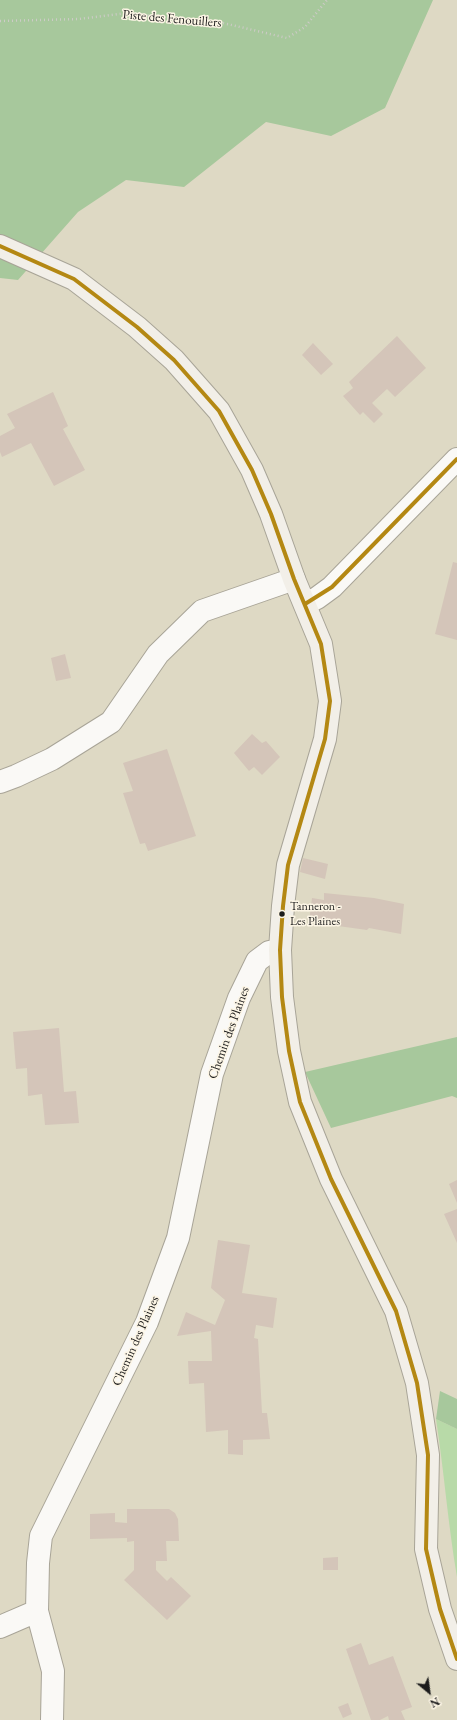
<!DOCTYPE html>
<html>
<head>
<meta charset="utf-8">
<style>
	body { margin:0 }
	#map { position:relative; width:457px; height:1720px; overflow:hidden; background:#ded9c4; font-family:"EB Garamond",serif }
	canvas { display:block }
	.north { position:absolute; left:409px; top:1672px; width:40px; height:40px; -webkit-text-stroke:3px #fcf5e5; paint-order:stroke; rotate:151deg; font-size:11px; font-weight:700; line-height:16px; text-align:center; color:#1c1c1c }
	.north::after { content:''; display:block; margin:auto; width:14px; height:18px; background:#1c1c1c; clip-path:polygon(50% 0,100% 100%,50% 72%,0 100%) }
</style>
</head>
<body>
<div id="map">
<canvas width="457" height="1720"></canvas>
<div class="north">N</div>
</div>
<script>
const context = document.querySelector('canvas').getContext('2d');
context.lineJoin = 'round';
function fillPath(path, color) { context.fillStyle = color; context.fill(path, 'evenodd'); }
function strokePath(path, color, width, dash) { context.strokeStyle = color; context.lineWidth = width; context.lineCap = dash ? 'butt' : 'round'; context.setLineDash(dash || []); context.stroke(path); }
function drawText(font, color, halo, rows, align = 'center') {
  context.font = font + ' "EB Garamond",serif'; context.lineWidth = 3; context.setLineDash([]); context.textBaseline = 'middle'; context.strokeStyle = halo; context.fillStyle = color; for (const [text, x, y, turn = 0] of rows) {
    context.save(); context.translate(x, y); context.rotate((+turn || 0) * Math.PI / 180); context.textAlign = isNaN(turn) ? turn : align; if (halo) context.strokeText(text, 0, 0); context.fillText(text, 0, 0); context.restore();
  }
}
const green = new Path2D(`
	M436,1419L457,1429V1577C448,1524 444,1471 436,1419Z`);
const forest = new Path2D(`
	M0,0H433L385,108L331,136L266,122L184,187L126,180L78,212L18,280L0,278Z
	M457,1037V1098L452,1096L331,1128L305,1072Z
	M440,1391L457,1399V1429L436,1419Z`);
const building = new Path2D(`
	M397,336L426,368L395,397L387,389L372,403L383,414L374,423L363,412L360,415L343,396L353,388L349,382Z
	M313,343L333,364L321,375L302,355Z
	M53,392L68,426L63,429L85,470L54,486L31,443L2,457L0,452V436L15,428L7,414Z
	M453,562L457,563V640L435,634Z
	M65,654L71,678L56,681L51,658Z
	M252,734L262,743L266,741L280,757L262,775L254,767L249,771L234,753Z
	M167,749L196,836L148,851L145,843L140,844L123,793L133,791L123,763Z
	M303,858L328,864L325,879L300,872Z
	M324,893L374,898L404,904L401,934L369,928L367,930L309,922L312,898L324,900Z
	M59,1028L64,1092L76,1091L79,1123L45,1125L42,1094L28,1096L27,1068L16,1069L13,1032Z
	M457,1180V1203L449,1184Z
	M457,1209V1243L444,1214Z
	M218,1240L250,1245L242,1293L277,1298L273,1328L256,1325L254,1338L258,1339L262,1413H267L270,1439L243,1440V1455L228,1454V1430L206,1432L204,1383L189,1384L188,1361H212L211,1331L177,1336L186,1312L215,1325L225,1300L211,1288Z
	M127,1509H169L175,1513L178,1519L179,1541H166L167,1561H156V1570L167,1581L171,1577L191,1596L167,1620L124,1580L134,1570V1541L127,1542V1538L90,1539V1514L115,1513V1522L127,1523Z
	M338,1557V1570H323V1558Z
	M361,1643L369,1665L393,1656L412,1707L401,1711L405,1720H389L388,1716L380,1720H371L346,1649Z
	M348,1703L352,1714L343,1718L338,1707Z`);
const path = new Path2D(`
	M0,21L79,19L127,13L223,23L287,38L305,27L327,0`);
const street = new Path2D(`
	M305,604L317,598L332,587L457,459
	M0,782L16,776L52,759L111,722L158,654L202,611L294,579
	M0,1627L37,1611
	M52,1720L53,1671L37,1611L38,1563L41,1536L147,1322L178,1238L212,1074L239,998L257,961L269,952L280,950`);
const secondary = new Path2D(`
	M0,246L74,279L137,327L174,360L219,411L252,470L271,514L294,579L321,644L330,701L325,739L288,865L283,906L280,950L282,997L289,1051L300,1102L331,1179L396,1311L417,1383L428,1455L426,1549L440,1609L457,1659`);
const bus1 = new Path2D(`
	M0,246L74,279L137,327L174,360L219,411L252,470L271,514L294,579L321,644L330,701L325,739L288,865L283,906L280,950L282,997L289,1051L300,1102L331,1179L396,1311L417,1383L428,1455L426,1549L440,1609L457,1659
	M305,604L332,587L457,459`);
const markers = [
	[282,914,3.5,"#1c1c1c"]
];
const busNames = [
	["Tanneron -",290,907],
	["Les Plaines",290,922]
];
const streetNames = [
	["Piste des Fenouillers",172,19,5],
	["Chemin des Plaines",229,1033,-70],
	["Chemin des Plaines",136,1341,-66]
];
fillPath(green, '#b8daa8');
fillPath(forest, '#a7c89c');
fillPath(building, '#d4c5b9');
strokePath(street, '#a8a497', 24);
strokePath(secondary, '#a8a497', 24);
strokePath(path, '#cdcbc7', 2.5, [1, 3]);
strokePath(street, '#faf9f6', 22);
strokePath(secondary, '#f2efe8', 22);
strokePath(bus1, '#b48813', 4);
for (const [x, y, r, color] of markers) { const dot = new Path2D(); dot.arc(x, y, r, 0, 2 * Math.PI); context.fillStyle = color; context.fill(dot); strokePath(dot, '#fcf5e5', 1.5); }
drawText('12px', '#1c1c1c', '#fcf5e5', busNames, 'left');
drawText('13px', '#1c1c1c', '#fcf5e5', streetNames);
</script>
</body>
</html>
